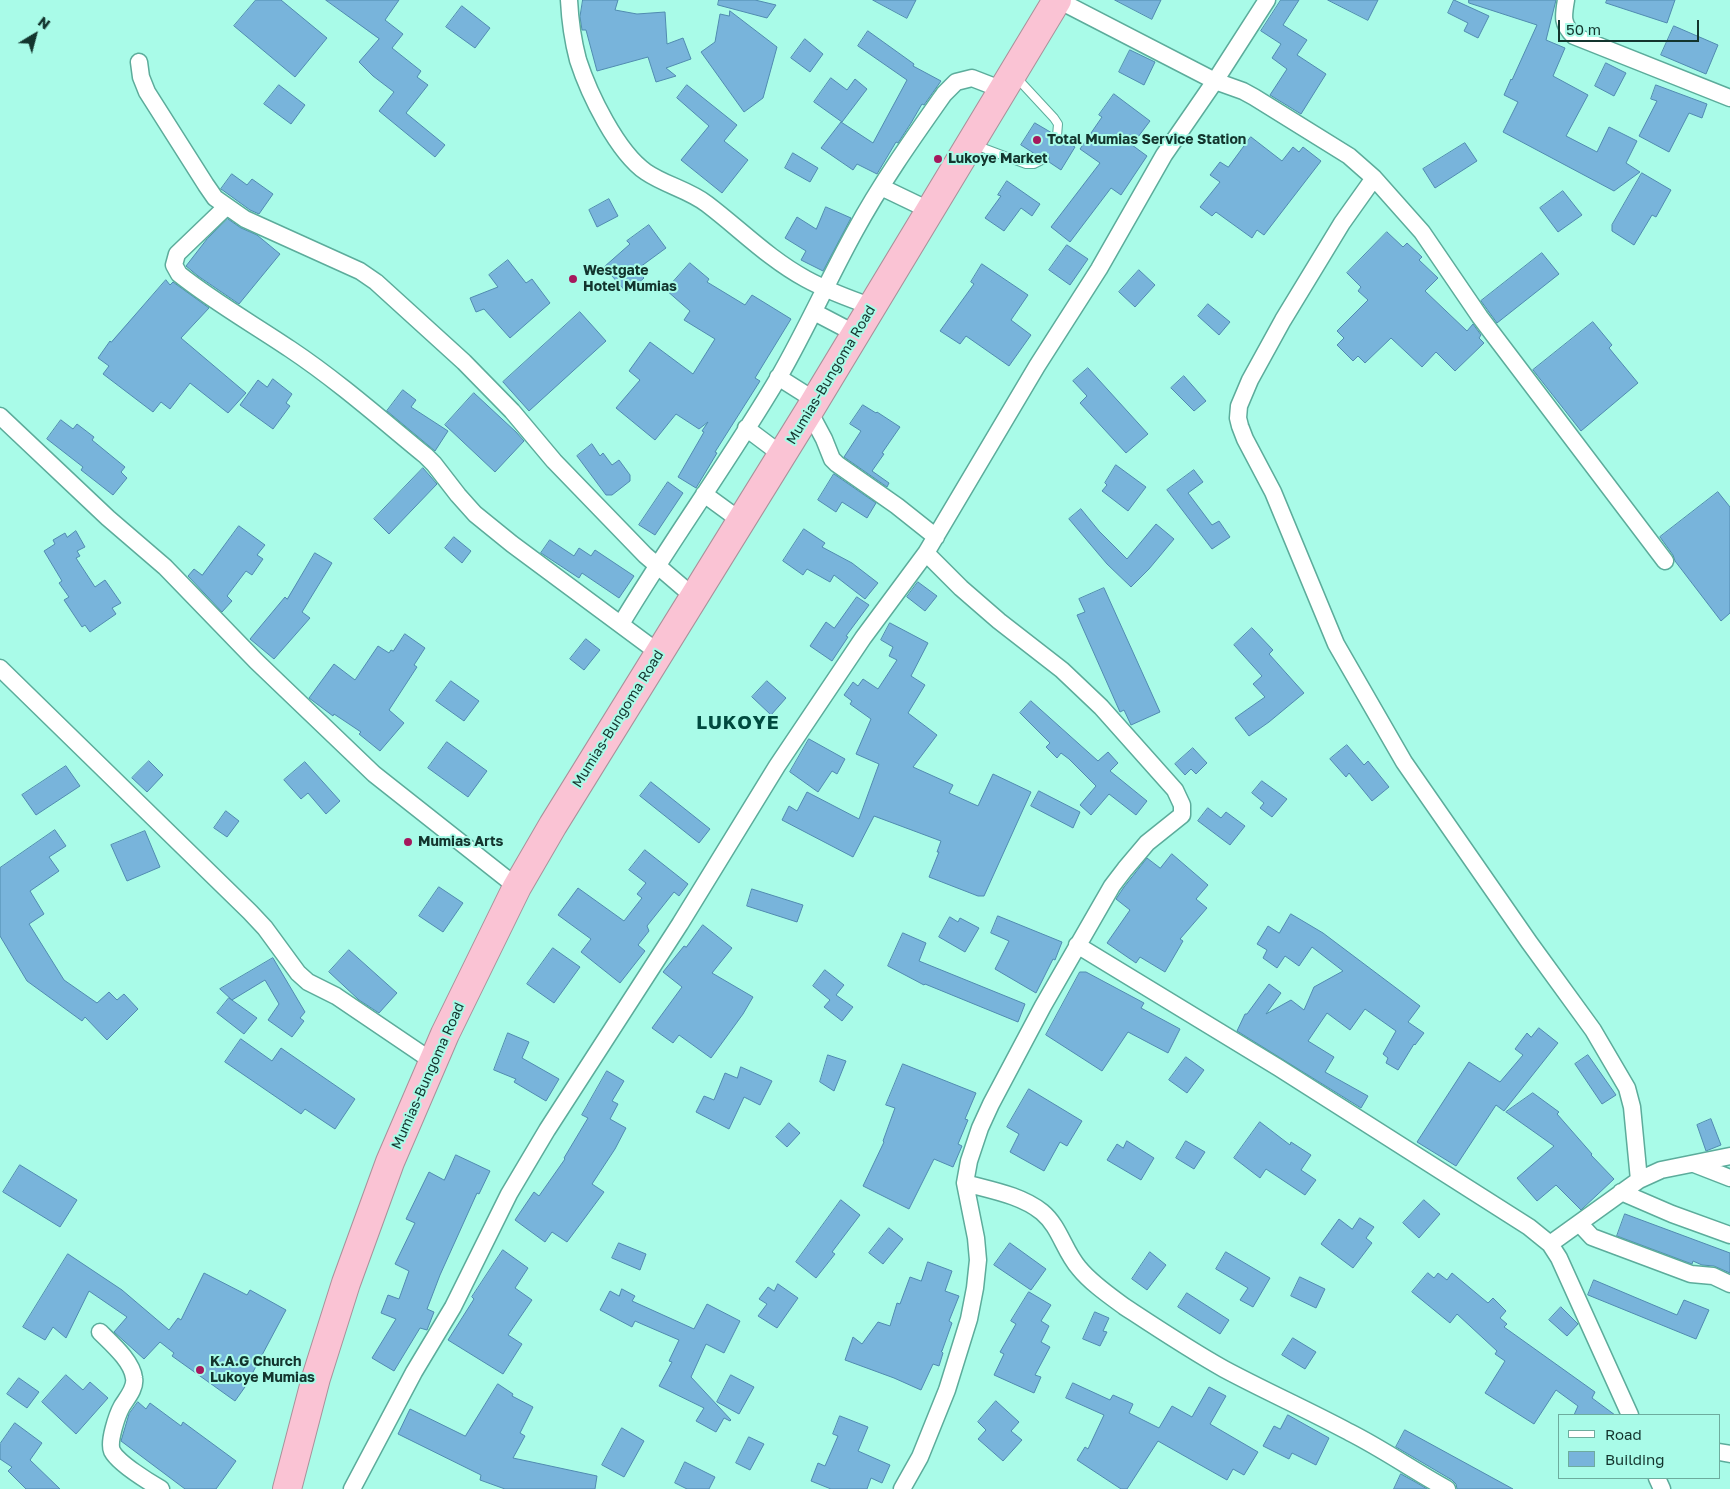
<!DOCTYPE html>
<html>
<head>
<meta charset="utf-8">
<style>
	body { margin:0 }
	#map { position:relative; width:1730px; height:1489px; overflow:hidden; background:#a9fbe8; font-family:"Golos Text",sans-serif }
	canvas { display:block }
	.legend { position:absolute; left:1558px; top:1414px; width:162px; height:65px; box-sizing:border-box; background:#a9fbe8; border:1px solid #6dac9e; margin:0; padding:6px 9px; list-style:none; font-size:15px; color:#13352e }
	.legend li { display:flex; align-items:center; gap:10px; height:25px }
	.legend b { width:25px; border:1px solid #6dac9e }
	.north { position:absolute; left:10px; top:10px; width:50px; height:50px; -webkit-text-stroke:4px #a9fbe8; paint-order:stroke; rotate:37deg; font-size:14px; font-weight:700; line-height:20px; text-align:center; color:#13352e }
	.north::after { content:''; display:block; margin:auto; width:18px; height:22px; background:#13352e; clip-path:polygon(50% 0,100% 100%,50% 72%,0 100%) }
	.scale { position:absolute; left:1558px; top:20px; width:141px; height:22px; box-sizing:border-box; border:2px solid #13352e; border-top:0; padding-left:6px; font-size:15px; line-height:18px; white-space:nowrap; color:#13352e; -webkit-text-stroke:4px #a9fbe8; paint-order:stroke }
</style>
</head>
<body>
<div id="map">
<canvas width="1730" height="1489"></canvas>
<ul class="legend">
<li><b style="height:6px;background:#fff"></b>Road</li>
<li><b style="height:14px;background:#78b4db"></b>Building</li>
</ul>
<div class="north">N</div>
<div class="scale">50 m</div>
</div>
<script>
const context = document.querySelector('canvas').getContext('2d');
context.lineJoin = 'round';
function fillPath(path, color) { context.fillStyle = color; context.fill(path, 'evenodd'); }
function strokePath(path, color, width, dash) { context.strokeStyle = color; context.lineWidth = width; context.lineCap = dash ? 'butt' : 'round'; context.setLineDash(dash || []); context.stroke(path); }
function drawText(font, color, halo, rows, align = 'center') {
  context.font = font + ' "Golos Text",sans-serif'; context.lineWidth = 4; context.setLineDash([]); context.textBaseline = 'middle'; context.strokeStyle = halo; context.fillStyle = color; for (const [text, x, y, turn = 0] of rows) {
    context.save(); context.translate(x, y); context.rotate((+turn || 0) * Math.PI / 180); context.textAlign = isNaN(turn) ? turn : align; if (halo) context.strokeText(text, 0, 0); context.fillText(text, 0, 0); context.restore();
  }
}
const building = new Path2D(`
	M256,0H281L327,38L295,77L234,26Z
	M326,0H399L385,20L403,34L392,48L421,71L417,77L428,85L406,113L445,145L435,157L379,111L394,92L373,76L359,62L379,39Z
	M583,0H618L615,10L637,14L665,12L667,44L683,38L691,59L666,68L676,76L656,82L648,57L597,71L586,30H582L580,17Z
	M719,0H755L776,5L767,18L718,5Z
	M873,0H916L907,18Z
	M1115,0H1161L1152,19Z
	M1281,0H1299L1283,25L1307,40L1297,55L1326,74L1301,114L1270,95L1287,69L1272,58L1281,44L1261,31Z
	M1328,0H1378L1368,20Z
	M1454,0L1489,16L1478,38L1464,31L1468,23L1448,13Z
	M1469,0H1556L1546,40L1565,48L1553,76L1588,95L1566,136L1597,152L1609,127L1637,141L1626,163L1640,172L1614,191L1503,132L1518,102L1504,95L1511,79L1512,80L1537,25L1469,3Z
	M1607,0H1675L1667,23L1606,3Z
	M462,6L490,28L475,48L446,27Z
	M730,11L777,47L763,98L744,112L701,52L715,42L720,14L729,16Z
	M1674,26L1718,45L1706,74L1661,55Z
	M868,31L914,64L913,66L941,81L924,105L922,104L911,123L898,143L896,142L877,174L857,164L853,170L821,148L841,122L873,143L907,80L858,46Z
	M805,39L823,54L810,72L791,58Z
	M1130,50L1155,62L1144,85L1119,72Z
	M1606,63L1626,73L1614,96L1595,86Z
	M831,78L847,90L855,79L867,89L842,122L814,102Z
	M279,85L305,105L291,124L264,104Z
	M687,85L737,125L724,141L748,160L722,193L681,160L709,126L677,98Z
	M1656,85L1707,104L1702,118L1689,113L1669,152L1639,136L1657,101L1651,99Z
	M1114,94L1150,121L1132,145L1147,156L1121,195L1111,188L1070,242L1051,227L1100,163L1080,149L1102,117L1099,115Z
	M1035,123L1052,133V138L1054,141H1059L1062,139L1075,147L1061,170L1049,162V157L1047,154L1038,156L1021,145Z
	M1251,137L1282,161L1293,147L1299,152L1303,147L1321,161L1264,235L1257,230L1252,238L1216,212L1212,216L1200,207L1220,182L1210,175L1220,162L1228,167Z
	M1465,143L1477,161L1435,188L1423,169Z
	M793,153L818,168L810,182L785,168Z
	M1642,173L1671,190L1656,217L1652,215L1634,245L1612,231V225Z
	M232,174L247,185L252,179L273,194L259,214L250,210L221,189Z
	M1007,181L1040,204L1032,216L1021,208L1004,231L985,218L1001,196L998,195Z
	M1563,191L1582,215L1558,232L1540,208Z
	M609,199L618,216L597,227L589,210Z
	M826,207L851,218L823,271L801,260L806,251L785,238L797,217L816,229Z
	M228,219L241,228L257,235L280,254L239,304L198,276L186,266L207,239Z
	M649,225L666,248L636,270L644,278L627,293L604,267L630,244L627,241Z
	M1387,232L1403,247L1407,243L1422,257L1419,260L1438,278L1425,291L1467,331L1473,324L1481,335L1479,338L1484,343L1455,371L1436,352L1422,367L1391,338L1365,363L1358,356L1353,361L1337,345L1344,338L1337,331L1368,300L1358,291L1361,287L1347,273Z
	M1067,245L1088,259L1070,285L1049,270Z
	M1542,253L1559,274L1497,323L1481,301Z
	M508,260L526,283L532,279L550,303L510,338L484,309L476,312L470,298L498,287L489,275Z
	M690,263L709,279L707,282L745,305L752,295L791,319L755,378L760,381L715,452L717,453L696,488L678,477L704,432L702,431L708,422L699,429L676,414L655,440L616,408L640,380L629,371L650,342L693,374L715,339L684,320L690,311L666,290Z
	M982,264L1028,295L1011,320L1031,335L1009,366L966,336L960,344L940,331L974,284L971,282Z
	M1139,270L1155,285L1135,307L1119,292Z
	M166,280L170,285L173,282L209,308L181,338L246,393L228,413L190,383L170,409L161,402L153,412L103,374L109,366L98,358L110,341L111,342Z
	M1208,304L1230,322L1219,335L1198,316Z
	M580,312L606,341L529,411L503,382Z
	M1593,322L1612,345L1609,348L1638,383L1581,431L1533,370Z
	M1088,368L1148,434L1126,453L1080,403L1087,396L1073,381Z
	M1184,376L1206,401L1194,411L1171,388Z
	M273,379L292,394L286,403L290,406L273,429L240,405L258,380L267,387Z
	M403,390L416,400L411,407L448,431L435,451L387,411Z
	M474,393L516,432L524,441L495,472L445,425Z
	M863,405L876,413L877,412L900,427L882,453L884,454L872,471L889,483L887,487L844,457L861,431L850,424Z
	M61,420L73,429L77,424L94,437L92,440L125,467L121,472L127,478L113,495L81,470L83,467L47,439Z
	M592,444L600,456L603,453L612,465L619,460L630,475V481L612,495H606L577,456Z
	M1116,465L1146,487L1128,511L1102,491L1107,485L1105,483Z
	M423,468L437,484L389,534L374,519Z
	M1194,470L1203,482L1188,493L1212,525L1219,521L1230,537L1212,549L1167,490Z
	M834,474L876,503L867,518L842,502L836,512L818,500Z
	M668,482L683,493L655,535L639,525Z
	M1718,492L1730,507V613L1721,621L1675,561L1673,555L1660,537Z
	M1081,509L1099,531L1127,559L1156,524L1174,539L1149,569L1131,587L1107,564L1069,519Z
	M239,526L265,545L257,555L263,559L252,575L246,571L227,596L232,601L222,612L188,576L194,569L202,575Z
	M804,529L825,543L822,547L852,563L878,583L865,599L834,575L830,582L807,569L803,575L783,561Z
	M76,531L85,547L77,551L80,556L76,558L95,587L105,580L121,603L112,608L116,614L90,632L85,625L82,627L64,600L69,597L59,583L62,581L44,551L55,544L53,540L65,533L67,537Z
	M454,537L471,551L462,563L445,548Z
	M550,540L574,556L579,548L591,556L595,550L634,576L619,598L582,573L579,578L541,553Z
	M315,553L332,563L302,612L310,618L274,659L250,639L285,597L287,599Z
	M918,582L937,596L925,611L907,597Z
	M1104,588L1160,712L1131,725L1124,710L1120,712L1077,615L1085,612L1079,599Z
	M857,597L869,605L846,636L848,637L832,661L810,646L826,622L834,628Z
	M890,623L928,643L911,676L925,685L908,713L937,735L913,767L953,785L949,793L978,806L993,774L1031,792L984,896H978L929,877L939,852H937L941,841L874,816L853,857L782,820L789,806L797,811L807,792L859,819L879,764L856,754L871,719L850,704L852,701L844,695L853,682L858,686L863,679L878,689L897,660L889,656L893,647L881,640Z
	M1252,628L1273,650L1269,654L1304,693L1269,722L1249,736L1235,718L1265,697L1253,684L1262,676L1234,645Z
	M405,634L425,648L414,665L417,667L389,710L404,723L380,751L359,734L361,732L334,714L333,716L309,698L334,664L355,680L378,646L389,653L391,650L393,651Z
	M586,639L600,650L584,670L570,659Z
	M451,681L479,701L464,721L436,701Z
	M767,681L786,698L771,715L752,697Z
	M1031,701L1098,761L1108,752L1118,763L1110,771L1147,801L1136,815L1109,794L1091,815L1080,805L1096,786L1069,759L1061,753L1057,758L1046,747L1050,743L1020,713Z
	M809,739L845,759L837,774L832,771L818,792L790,772Z
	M447,742L487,771L468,797L428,768Z
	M1347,745L1364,765L1368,761L1389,787L1372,801L1349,773L1346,777L1330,759Z
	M1193,748L1207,763L1196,774L1191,769L1185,775L1175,764Z
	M149,761L163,775L147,792L132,778Z
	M305,762L340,801L326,814L308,793L301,799L284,780Z
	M66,766L80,786L36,815L22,795Z
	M1262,781L1287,799L1272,817L1260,808L1264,803L1252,793Z
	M651,782L710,829L699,843L640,796Z
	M1039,791L1080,812L1073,828L1031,806Z
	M1208,808L1221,818L1226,812L1245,826L1230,845L1198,821Z
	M226,811L239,821L227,837L214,828Z
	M55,830L66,846L49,857L59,871L30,891L44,914L29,924L64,980L97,1003L109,992L117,1000L124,994L138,1009L107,1040L85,1017L82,1021L27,981L0,936V868Z
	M145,831L160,867L127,881L111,845Z
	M645,850L688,884L679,896L674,892L647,926L649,931L638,945L645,951L620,983L581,952L591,939L558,915L578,888L624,921L642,898L637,894L646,883L629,870Z
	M1172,854L1208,885L1196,899L1207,908L1180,939L1183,941L1165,972L1140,957L1136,963L1107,943L1130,910L1116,899L1124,887L1147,858L1160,868Z
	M439,887L463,903L443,932L419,916Z
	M752,889L803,905L797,922L747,906Z
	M1291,914L1323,933L1420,1006L1408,1022L1424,1033L1415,1045L1414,1044L1398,1070L1386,1063L1388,1058L1383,1054L1396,1031L1365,1009L1350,1030L1327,1013L1308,1041L1334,1057L1325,1072L1368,1096L1361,1108L1237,1031L1245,1014H1247L1269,984L1281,993L1266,1014L1291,1000L1304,1010L1314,987L1343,971L1312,947L1299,966L1285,956L1277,968L1263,958L1267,950L1257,944L1268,926L1279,933Z
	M998,916L1062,942L1055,960L1053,959L1036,993L995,969L1009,941L991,933Z
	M950,917L958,922L960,918L979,928L965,952L939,937Z
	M703,925L732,948L712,973L753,997L743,1014L711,1058L679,1035L673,1043L652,1028L682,987L663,972L684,946L686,947Z
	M903,933L926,943L919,961L1025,1004L1018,1022L925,984L924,985L888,966Z
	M553,948L580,967L554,1003L527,984Z
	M349,950L397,993L379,1013L359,1000L329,972Z
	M273,958L305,1012L300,1018L304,1021L292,1037L268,1020L279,1004L265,980L232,1000L220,989Z
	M825,970L844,985L836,995L853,1007L842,1021L824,1007L830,1000L813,986Z
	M1080,972H1086L1144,1003L1141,1008L1180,1029L1168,1053L1128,1032L1102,1071L1046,1035Z
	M229,998L257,1018L244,1034L217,1013Z
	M1539,1028L1558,1043L1504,1111L1496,1105L1456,1166L1417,1142L1469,1062L1500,1082L1523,1055L1515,1049L1527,1033L1531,1037Z
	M508,1033L529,1042L522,1058L559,1079L546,1101L514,1082L516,1079L494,1070Z
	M241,1039L272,1061L281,1048L355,1099L335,1129L305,1109L301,1114L225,1062Z
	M828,1055L846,1061L834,1091L820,1082Z
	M1588,1055L1616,1095L1602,1104L1575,1064Z
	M1186,1057L1204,1070L1187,1093L1169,1080Z
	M903,1064L976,1093L965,1119L968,1120L958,1144L962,1146L953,1167L934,1159L909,1209L863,1186L884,1142L883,1141L895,1108L886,1105Z
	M741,1067L772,1081L760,1105L744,1097L729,1129L696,1112L704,1096L714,1100L725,1073L737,1078Z
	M607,1071L624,1081L612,1101L618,1104L610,1119L626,1128L615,1149L592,1184L604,1192L567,1242L552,1232L545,1242L515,1220L534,1192L539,1196L565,1159L564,1158L588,1118L582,1115Z
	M1029,1089L1082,1121L1067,1146L1060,1142L1044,1171L1010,1152L1019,1134L1007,1127Z
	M1533,1093L1559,1112L1557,1114L1592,1154L1591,1155L1614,1179L1581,1210L1556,1185L1537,1201L1517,1178L1554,1146L1506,1112Z
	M1711,1119L1721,1145L1706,1151L1697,1125Z
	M1260,1122L1290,1145L1291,1142L1311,1155L1301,1170L1316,1180L1305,1195L1266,1169L1260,1178L1234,1158Z
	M789,1123L800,1133L787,1147L776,1137Z
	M1127,1141L1154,1158L1141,1180L1107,1160L1117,1144L1123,1148Z
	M1186,1141L1205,1152L1194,1169L1176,1158Z
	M456,1155L490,1171L479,1194L477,1193L440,1275L427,1309L434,1312L427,1330L420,1328L394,1371L372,1358L396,1319L381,1313L388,1295L399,1299L409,1271L395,1264L415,1223L406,1219L429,1172L444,1180Z
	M20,1165L77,1200L60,1227L3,1192Z
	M841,1200L860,1215L832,1252L835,1254L816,1278L796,1262Z
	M1424,1200L1440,1214L1419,1238L1403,1223Z
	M1625,1214L1730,1253V1273L1714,1266L1702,1265L1693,1261L1692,1264L1617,1236Z
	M1360,1218L1374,1227L1366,1238L1372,1243L1353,1268L1321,1244L1339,1219L1352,1229Z
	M889,1228L903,1239L883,1264L869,1253Z
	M619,1243L646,1254L640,1270L612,1258Z
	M1010,1243L1046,1269L1031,1290L994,1265Z
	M503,1250L528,1268L515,1288L532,1300L508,1335L522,1344L503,1374L448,1340L474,1299L472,1297Z
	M1150,1252L1166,1265L1147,1290L1132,1279Z
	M1226,1252L1270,1278L1253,1307L1240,1300L1248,1288L1216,1269Z
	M68,1254L122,1290L169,1330L178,1318L181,1320L204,1273L247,1295L250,1290L286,1310L253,1372L255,1373L235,1401L172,1356L174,1353L160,1342L144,1359L114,1332L127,1317L89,1291L66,1338L53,1327L45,1340L23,1327Z
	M928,1262L952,1271L945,1291L959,1296L949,1321L952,1323L942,1351H941L943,1353L939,1366L933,1364L921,1390L894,1378L845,1360L853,1337L862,1344L878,1322L890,1326L897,1303L900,1304L910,1277L921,1281Z
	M1428,1273L1434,1278L1438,1273L1447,1280L1452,1273L1488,1303L1493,1298L1506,1311L1500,1318L1507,1324L1504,1327L1595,1392L1592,1398L1615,1415H1574L1578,1406L1556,1390L1534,1424L1485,1393L1505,1361L1495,1354L1497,1351L1457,1314L1450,1323L1412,1292Z
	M1300,1277L1325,1289L1316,1308L1291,1296Z
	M1594,1280L1677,1315L1684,1300L1709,1310L1696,1339L1588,1295Z
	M778,1284L798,1298L777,1328L758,1316L767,1304L759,1299L768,1287L774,1291Z
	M622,1289L635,1296L632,1301L694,1329L707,1304L740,1321L724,1353L706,1344L691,1377L731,1420L730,1421L724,1418L716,1432L696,1421L704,1408L659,1386L672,1362L669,1361L679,1340L635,1321L632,1327L600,1310L610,1291L619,1296Z
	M1029,1292L1051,1305L1041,1321L1049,1326L1041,1342L1050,1347L1035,1375L1041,1377L1034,1393L994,1375L1004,1354L1000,1352L1016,1324L1011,1321Z
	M1187,1293L1229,1320L1220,1334L1178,1307Z
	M1561,1307L1578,1324L1567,1336L1549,1320Z
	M1095,1312L1109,1318L1103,1331L1107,1332L1100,1346L1083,1339Z
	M1293,1338L1316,1352L1305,1369L1282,1355Z
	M66,1375L83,1390L90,1382L108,1398L76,1434L42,1402Z
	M731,1375L754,1387L739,1414L717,1402Z
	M19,1378L39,1392L27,1408L7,1394Z
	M1073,1383L1110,1400L1113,1395L1133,1404L1129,1413L1159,1428L1172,1406L1192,1417L1209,1387L1226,1396L1210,1424L1258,1452L1244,1475L1233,1469L1227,1480L1158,1441L1127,1489H1121L1077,1460L1085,1447L1088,1449L1104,1415L1066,1398Z
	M498,1384L513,1394L512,1396L533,1407L520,1433L525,1436L513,1458L597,1476L595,1489H505L480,1480L481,1475L398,1434L410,1409L465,1436Z
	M996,1401L1019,1422L1011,1431L1022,1440L1003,1461L978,1439L986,1430L978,1422Z
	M138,1402L146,1409L150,1403L181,1426L183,1422L236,1461L216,1489H185L121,1441L129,1414Z
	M1288,1415L1329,1438L1316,1465L1292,1453L1289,1459L1263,1446L1274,1426L1280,1429Z
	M840,1416L868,1427L858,1451L890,1465L882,1483L871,1478L867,1489H831L811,1481L818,1463L825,1466L838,1436L833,1434Z
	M15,1423L42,1443L30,1460L60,1489H26L8,1471L12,1467L0,1459V1444Z
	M622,1428L644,1441L624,1477L602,1465Z
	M1405,1430L1513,1489H1457L1456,1484L1452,1480L1396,1447Z
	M749,1437L764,1444L750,1470L736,1463Z
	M685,1462L715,1477L709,1489H687L675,1483Z
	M1401,1474L1417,1483L1427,1489H1394Z`);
const lane = new Path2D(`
	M1016,77L1054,118L1058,124L1057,136
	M975,145L1026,164H1034L1044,159`);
const street = new Path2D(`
	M569,0C570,20 573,41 578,60C589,94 617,152 646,172C665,185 689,190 707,204C740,229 769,259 806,279C828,291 850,299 873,307
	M1058,0L1215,81L1243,91L1254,97L1349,156L1374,178L1422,232L1480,317L1665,561
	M1566,0C1563,17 1562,24 1574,36L1730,98
	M139,62L141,77L147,92L206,185L215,198L245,219L360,271L376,282L464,362L512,411L554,461L645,555L694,597
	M1374,178L1342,223L1283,320L1250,380L1239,406L1238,418L1240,426L1245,439L1273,492L1336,644L1404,762L1529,942L1593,1030L1627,1088L1632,1107L1639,1180
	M881,187L931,211
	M226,207L177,254L174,265L179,274C214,302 253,324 290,349C338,381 382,420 426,456L434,464L458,495L475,514L512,544L659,653
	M814,312L856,334
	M778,377L816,401
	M809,411L824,439L832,459L837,464L897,506L936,537
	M0,416L108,518L165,567L256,661L374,774L517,887
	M746,428L782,455
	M704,494L741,521
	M621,624C672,539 730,460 780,375C807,328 829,278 855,231C881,183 913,138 944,94L956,82L972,78L1003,90
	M0,668L250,912L265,928L298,973L308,982L336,996L432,1061
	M1077,945L1279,1068L1529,1227L1550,1244L1559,1258L1630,1415
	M1694,1164L1730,1178
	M965,1183C990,1190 1021,1195 1042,1212C1060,1227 1064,1251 1079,1268C1091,1283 1110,1296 1125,1307C1157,1328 1190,1350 1224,1369C1265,1391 1308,1410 1349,1432C1383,1449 1414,1471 1447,1489
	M1621,1192L1672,1214L1730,1235
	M1579,1223L1592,1237L1691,1274L1713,1276L1730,1284
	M1550,1244L1639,1180L1661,1170L1730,1156
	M100,1332C112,1344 132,1361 134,1378C136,1388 127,1398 122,1406C117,1415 108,1442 112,1451C118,1463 149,1482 161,1489
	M1719,1452L1730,1454
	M1657,1478L1662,1489
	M352,1489L414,1372L453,1307L509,1194L547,1130L680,924L777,766L863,638L926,553L1037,366L1099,269L1164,155L1215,81L1267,0
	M902,1489L920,1457L947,1390L969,1319L975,1288L978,1260L976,1238L965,1183L969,1161L980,1128L991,1104L1043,1006L1112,886L1125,869L1147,843L1182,815V805L1175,790L1101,707L1062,670L999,621L961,588L926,553`);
const highway = new Path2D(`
	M287,1489L316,1378L346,1283L390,1162L445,1034L517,887L553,825L809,411L1057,0`);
const markers = [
	[1037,140,5,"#a5185d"],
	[938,159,5,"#a5185d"],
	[573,279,5,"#a5185d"],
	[408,842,5,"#a5185d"],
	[200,1370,5,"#a5185d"]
];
const poiNames = [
	["Total Mumias Service Station",1047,140],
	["Lukoye Market",948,159],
	["Westgate",583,271],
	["Hotel Mumias",583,287],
	["Mumias Arts",418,842],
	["K.A.G Church",210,1362],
	["Lukoye Mumias",210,1378]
];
const streetNames = [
	["Mumias-Bungoma Road",831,375,-59],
	["Mumias-Bungoma Road",618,719,-58],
	["Mumias-Bungoma Road",428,1076,-66]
];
const districtNames = [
	["LUKOYE",738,723]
];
fillPath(building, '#78b4db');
strokePath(building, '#508bb0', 1);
strokePath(lane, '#5cac9b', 10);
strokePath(street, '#5cac9b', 19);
strokePath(highway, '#a9919a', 30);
strokePath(lane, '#fff', 8);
strokePath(street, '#fff', 16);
strokePath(highway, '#fac3d4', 28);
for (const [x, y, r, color] of markers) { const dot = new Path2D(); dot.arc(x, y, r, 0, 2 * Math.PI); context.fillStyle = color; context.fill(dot); strokePath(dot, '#a9fbe8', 2); }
drawText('bold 14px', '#13352e', '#a9fbe8', poiNames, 'left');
drawText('14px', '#13352e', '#a9fbe8', streetNames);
context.letterSpacing = '1px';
drawText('bold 19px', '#004a3f', '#a9fbe8', districtNames);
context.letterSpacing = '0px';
</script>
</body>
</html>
